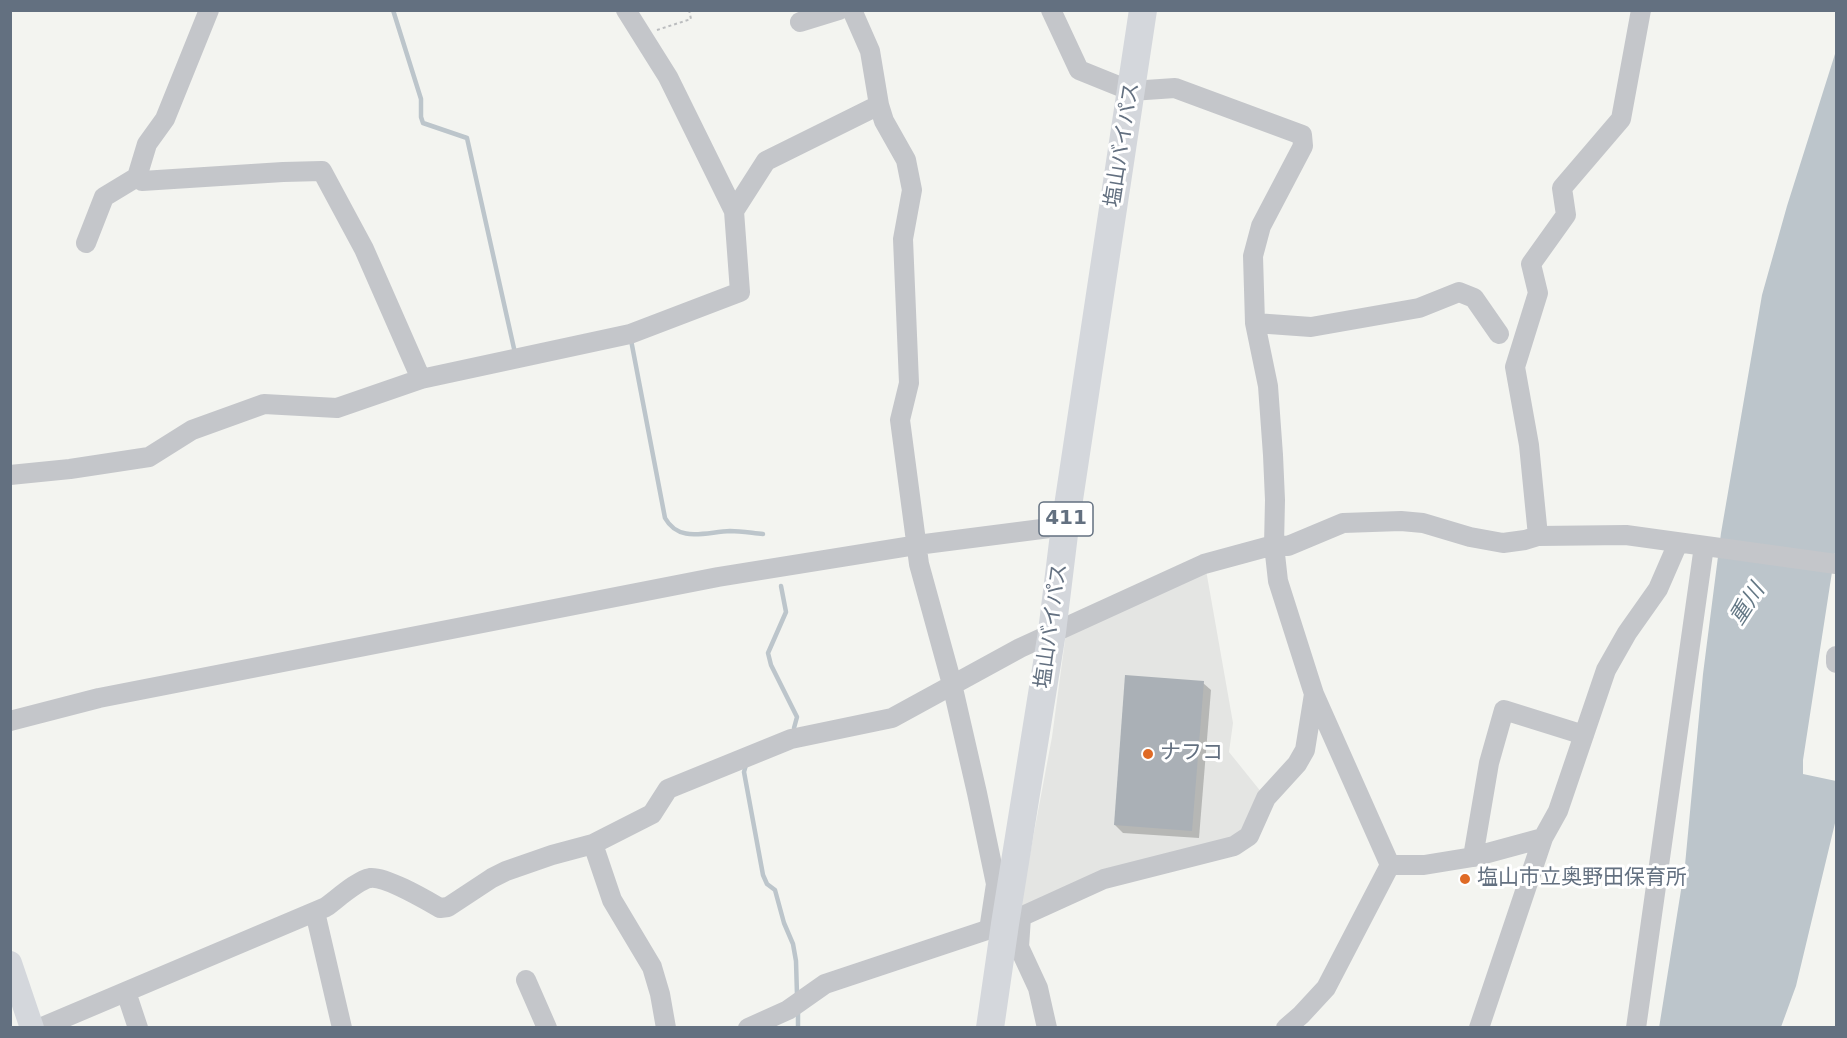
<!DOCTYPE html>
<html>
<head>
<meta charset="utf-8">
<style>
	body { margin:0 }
	#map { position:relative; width:1847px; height:1038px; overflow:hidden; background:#f3f4f0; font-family:"DejaVu Sans",sans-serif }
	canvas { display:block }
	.frame { position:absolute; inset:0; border:12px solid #637080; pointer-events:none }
</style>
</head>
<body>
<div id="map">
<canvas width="1847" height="1038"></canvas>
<div class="frame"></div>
</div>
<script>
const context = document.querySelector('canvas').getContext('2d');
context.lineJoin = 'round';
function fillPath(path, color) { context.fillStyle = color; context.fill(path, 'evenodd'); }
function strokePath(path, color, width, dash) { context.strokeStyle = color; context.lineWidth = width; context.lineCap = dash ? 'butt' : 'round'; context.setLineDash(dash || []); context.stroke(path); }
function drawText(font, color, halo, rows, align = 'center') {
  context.font = font + ' "DejaVu Sans","Noto Sans JP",sans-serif'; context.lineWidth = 6; context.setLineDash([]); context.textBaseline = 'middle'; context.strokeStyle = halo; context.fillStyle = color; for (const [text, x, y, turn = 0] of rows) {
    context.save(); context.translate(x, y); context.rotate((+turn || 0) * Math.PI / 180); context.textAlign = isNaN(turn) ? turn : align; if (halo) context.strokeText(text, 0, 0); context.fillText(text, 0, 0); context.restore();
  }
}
const built = new Path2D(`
	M1206,570L1233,723L1229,752L1266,798L1249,836L1020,907L1052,737L1067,626Z`);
const water = new Path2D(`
	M1836,31V546L1803,760V774L1836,781V819L1796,986L1781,1027L1659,1028L1685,865L1703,674L1721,533L1762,295L1787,206L1835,54Z`);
const shadow = new Path2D(`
	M1203,683L1211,690L1199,838L1123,833L1115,825Z`);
const stream = new Path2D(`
	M393,10L421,99V117L423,123L467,138L515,353
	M629,340H631L665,518C679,543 705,532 730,531C741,531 752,533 763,534
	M781,586L786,612L768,653L771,665L797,717L794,728
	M746,765L744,772L763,875L767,884L775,890L784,923L793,944L796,961L797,995
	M798,1028V1010`);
const building = new Path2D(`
	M1125,675L1204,681L1192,831L1114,825Z`);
const path = new Path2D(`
	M657,30L691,19L689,10`);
const minor = new Path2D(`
	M209,10L165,119L147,144L137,177L142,181L283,172L322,171L364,249L421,379
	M852,10L870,51L879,105L884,121L906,160L912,190L903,239L909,383L900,420L919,564L952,684L977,793L996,884L989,930
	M1051,10L1079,70L1131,91L1175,88L1302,135L1303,146L1261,226L1253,256L1255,323L1268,386L1273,455L1275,500L1274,545L1278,581L1314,694L1390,865
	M800,22L839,10
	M734,211L766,161L879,105
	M86,243L104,197L137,177
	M1255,323L1311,327L1419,308L1459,292L1474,298L1499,334
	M10,475L70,469L149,457L192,430L264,404L337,408L421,379L630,334L740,292L734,211L668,77L626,10
	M1538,536L1529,445L1515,367L1538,293L1531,264L1566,215L1562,188L1621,119L1641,10
	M1836,656V663
	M10,721L99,698L718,577L917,545L1065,526
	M593,844L612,900L652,967L660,994L666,1028
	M1473,857L1489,763L1504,710L1584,735
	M1390,865H1424L1473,857L1543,838
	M315,912L342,1028
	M1021,917L1019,947L1038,988L1047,1028
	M526,980L547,1028
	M126,992L138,1028
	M40,1028L326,907C337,899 358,880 370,878C385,876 426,900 440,908L448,907L492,878L506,871L552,855L593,844L652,814L668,789L791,739L892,718L1020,648L1204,564L1274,545L1288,546L1343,523L1401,521L1423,523L1470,537L1503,543L1525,540L1538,536L1626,535L1836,564
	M748,1028L788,1010L825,984L1005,924L1104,879L1234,846L1249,836L1266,798L1297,764L1305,750L1314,694
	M1286,1028L1301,1015L1326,988L1390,865
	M1479,1028L1543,838L1558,811L1606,670L1627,633L1658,589L1678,543
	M1636,1028L1704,546`);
const major = new Path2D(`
	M10,963L32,1028`);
const highway = new Path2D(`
	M990,1028L1005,924L1052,632L1065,526L1143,10`);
const markers = [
	[1148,754,6,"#df6a25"],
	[1465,879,6,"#df6a25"]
];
const shields = [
	[1066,519,54]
];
const shieldNames = [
	["411",1066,519]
];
const streetNames = [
	["塩山バイパス",1123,145,-81],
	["塩山バイパス",1052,626,-82]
];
const poiNames = [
	["ナフコ",1160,754],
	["塩山市立奥野田保育所",1477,879]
];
const waterNames = [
	["重川",1748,605,-57]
];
fillPath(built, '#e4e5e3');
fillPath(water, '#bcc5cb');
fillPath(shadow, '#0003');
strokePath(stream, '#bcc5cb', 4.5);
fillPath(building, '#aab0b6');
strokePath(path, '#bbbdbf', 2, [3, 3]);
strokePath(minor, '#c4c6ca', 20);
strokePath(major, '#d4d7dc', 24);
strokePath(highway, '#d4d7dc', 28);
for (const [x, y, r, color] of markers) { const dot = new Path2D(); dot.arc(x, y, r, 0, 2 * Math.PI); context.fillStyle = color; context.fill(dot); strokePath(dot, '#fff', 2); }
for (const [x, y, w] of shields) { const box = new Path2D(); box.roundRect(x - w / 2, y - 17, w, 34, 4.5); context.fillStyle = '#fff'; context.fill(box); strokePath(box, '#637080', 1.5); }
drawText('bold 20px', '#637080', null, shieldNames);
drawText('21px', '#637080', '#fff', streetNames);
drawText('21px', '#637080', '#fff', poiNames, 'left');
drawText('italic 22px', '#647885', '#fff', waterNames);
</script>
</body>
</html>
